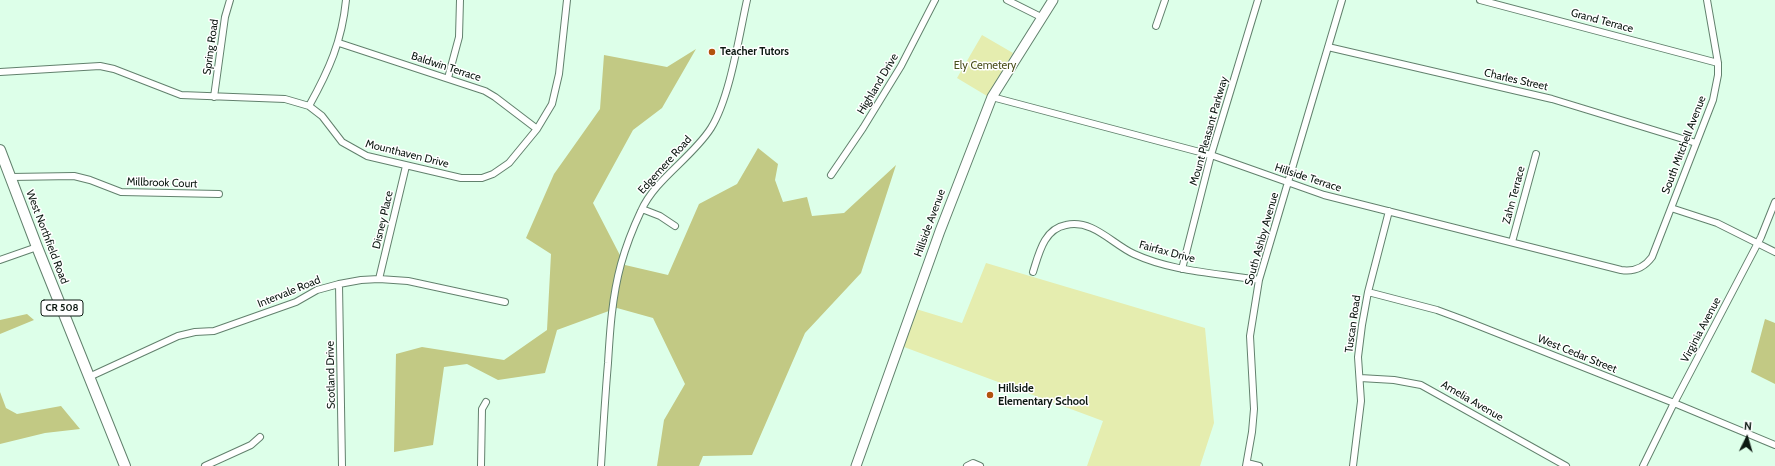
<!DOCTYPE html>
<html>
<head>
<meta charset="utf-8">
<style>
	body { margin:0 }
	#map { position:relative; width:1775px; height:466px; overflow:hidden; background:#ddffe9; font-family:Cabin,sans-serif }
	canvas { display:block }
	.north { position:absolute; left:1727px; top:418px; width:40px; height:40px; -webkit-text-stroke:3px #fff; paint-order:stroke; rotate:5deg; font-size:11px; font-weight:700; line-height:16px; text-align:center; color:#0d1912 }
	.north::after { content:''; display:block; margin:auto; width:14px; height:18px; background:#0d1912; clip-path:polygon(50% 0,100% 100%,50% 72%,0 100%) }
</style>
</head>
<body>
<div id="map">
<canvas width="1775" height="466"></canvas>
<div class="north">N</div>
</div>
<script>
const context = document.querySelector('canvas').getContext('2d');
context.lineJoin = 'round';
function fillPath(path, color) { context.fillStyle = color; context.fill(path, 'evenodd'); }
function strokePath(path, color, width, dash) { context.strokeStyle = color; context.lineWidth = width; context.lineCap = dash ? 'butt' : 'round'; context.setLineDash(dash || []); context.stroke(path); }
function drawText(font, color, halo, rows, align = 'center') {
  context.font = font + ' Cabin,sans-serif'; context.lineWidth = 3; context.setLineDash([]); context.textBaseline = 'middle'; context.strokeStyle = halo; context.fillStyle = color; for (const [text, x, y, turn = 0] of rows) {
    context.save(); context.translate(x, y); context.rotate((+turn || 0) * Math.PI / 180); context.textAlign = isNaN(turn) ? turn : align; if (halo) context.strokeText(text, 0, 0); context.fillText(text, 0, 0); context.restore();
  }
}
const green = new Path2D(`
	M982,35L1013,53L987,96L957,78Z
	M986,263L1205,328L1214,423L1200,466H1087L1103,421L904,347L916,309L962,323Z`);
const forest = new Path2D(`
	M696,49L662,108L633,130L593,203L625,265L668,275L699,204L737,184L758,148L778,164L775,180L783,202L807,197L812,216L844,213L896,165L861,273L805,333L752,455L703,456L699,466H657L664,420L685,384L653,318L617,308L557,330L545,373L498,380L467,364L444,367L433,445L394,452L396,354L422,347L504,360L547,330L551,254L526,238L554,174L600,109L604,55L667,67Z
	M27,314L34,320L0,334V320Z
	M1765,319L1775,323V384L1751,372Z
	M0,392L6,408L17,414L61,406L80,429L45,433L0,444Z`);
const street = new Path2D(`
	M1007,0L1041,17
	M1480,0L1718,63
	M1156,26L1165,0
	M339,43L485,91L495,97L537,129
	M1328,47L1552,99L1696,143
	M0,72L100,66L114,69L181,95L285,99L309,106L322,116L342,142L367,156L461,178H482L493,174L509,163L537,129L552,104L559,74L567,0
	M448,78L459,37L460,0
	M214,97L225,17L230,0
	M992,97L1211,155L1324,195L1621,270C1634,272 1644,268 1652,257L1713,100L1718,75V63L1707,0
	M309,106C329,70 342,41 346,0
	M831,175L863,128L901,66L935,0
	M11,177L74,176L90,180L121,192L219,194
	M1671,208L1717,223L1775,252
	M642,209L660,216L675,226
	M1512,242L1536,154
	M0,260L37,247
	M1182,269L1211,155L1258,0
	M1033,272C1039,253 1044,229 1066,225C1093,219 1112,244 1134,254C1173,272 1218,273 1259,280
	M379,279L406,166
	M339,284L342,466
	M1368,292L1437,310L1464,320L1674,403L1775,445
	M89,377L178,336L195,332L214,331L296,302L317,290L339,284L361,280L379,279L408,281L505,302
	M1360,378L1394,380L1421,385L1566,466
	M1247,463L1259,466
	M205,466L251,445L260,437
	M481,466L482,409L486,402
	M601,466C603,432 605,398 608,363C610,330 612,297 621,264C626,246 633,228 641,211C655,179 692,158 711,128C730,97 739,36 747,0
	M967,466L973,463L980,466
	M1246,466L1252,432L1254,409L1250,336L1259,280L1342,0
	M1353,466L1361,401L1358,357L1362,325L1368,292L1389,211
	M1643,466L1672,407L1761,237L1775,202`);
const secondary = new Path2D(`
	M856,466L940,231L992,97L1053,0`);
const primary = new Path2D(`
	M0,150L37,247L125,466`);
const markers = [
	[712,52,4,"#b2520d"],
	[990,395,4,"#b2520d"]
];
const shields = [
	[62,308,42]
];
const shieldNames = [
	["CR 508",62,308]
];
const streetNames = [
	["Grand Terrace",1602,21,15],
	["Spring Road",211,47,-82],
	["Baldwin Terrace",446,67,18],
	["Charles Street",1516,80,13],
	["Highland Drive",878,84,-59],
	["Mount Pleasant Parkway",1209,131,-74],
	["South Mitchell Avenue",1684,145,-69],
	["Mounthaven Drive",407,154,14],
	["Edgemere Road",665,165,-48],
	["Hillside Terrace",1308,178,18],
	["Millbrook Court",162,183,2],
	["Zahn Terrace",1514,195,-75],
	["Disney Place",383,220,-77],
	["Hillside Avenue",930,223,-70],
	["West Northfield Road",47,237,69],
	["South Ashby Avenue",1262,239,-74],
	["Fairfax Drive",1167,252,15],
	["Intervale Road",289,292,-22],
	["Tuscan Road",1353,324,-82],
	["Virginia Avenue",1701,330,-62],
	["West Cedar Street",1577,354,22],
	["Scotland Drive",331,375,-91],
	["Amelia Avenue",1472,401,30]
];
const poiNames = [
	["Teacher Tutors",720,52],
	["Hillside",998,389],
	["Elementary School",998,402]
];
const parkNames = [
	["Ely Cemetery",985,66]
];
fillPath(green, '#e5edaf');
fillPath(forest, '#c2c984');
strokePath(street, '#62816d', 8);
strokePath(secondary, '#62816d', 11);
strokePath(primary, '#62816d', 12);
strokePath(street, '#fff', 6);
strokePath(secondary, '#fff', 9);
strokePath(primary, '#fff', 10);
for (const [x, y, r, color] of markers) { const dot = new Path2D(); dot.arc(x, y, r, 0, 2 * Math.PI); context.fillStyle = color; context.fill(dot); strokePath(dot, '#fff', 1.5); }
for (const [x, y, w] of shields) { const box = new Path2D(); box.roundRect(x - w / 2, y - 8, w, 16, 3); context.fillStyle = '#fff'; context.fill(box); strokePath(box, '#0d1912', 1); }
drawText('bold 10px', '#0d1912', null, shieldNames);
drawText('11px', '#0d1912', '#fff', streetNames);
drawText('bold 11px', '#0d1912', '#fff', poiNames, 'left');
drawText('11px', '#4a4e1b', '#fff', parkNames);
</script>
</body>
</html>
